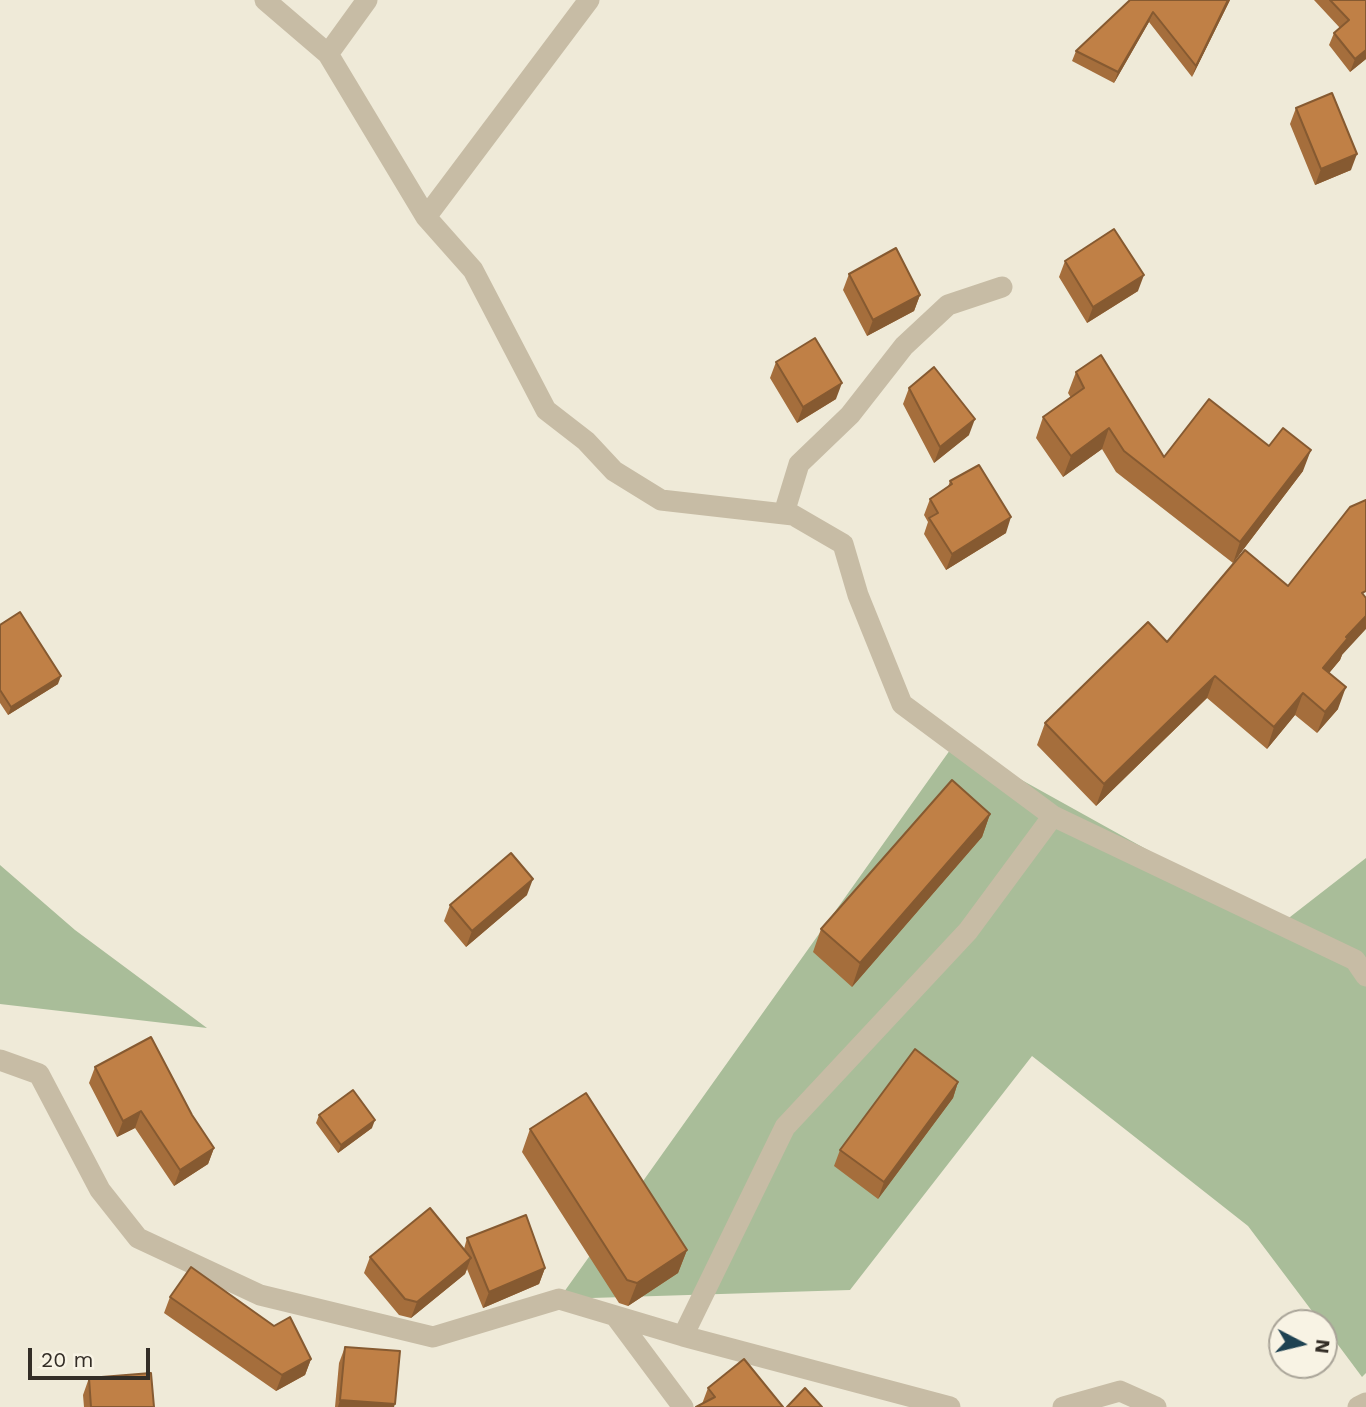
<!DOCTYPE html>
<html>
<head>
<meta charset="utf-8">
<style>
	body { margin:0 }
	#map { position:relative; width:1366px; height:1407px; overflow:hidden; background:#efead8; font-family:"Work Sans",sans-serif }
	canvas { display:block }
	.north { position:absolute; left:1268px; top:1309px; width:70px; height:70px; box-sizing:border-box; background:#f8f3e4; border:2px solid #a9a498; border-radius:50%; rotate:97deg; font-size:19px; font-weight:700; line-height:28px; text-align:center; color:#332d26 }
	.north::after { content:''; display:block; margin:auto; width:24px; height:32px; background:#1e4252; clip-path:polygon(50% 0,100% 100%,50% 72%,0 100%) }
	.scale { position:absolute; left:28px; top:1348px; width:122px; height:32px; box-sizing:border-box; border:4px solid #332d26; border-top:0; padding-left:9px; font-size:21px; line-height:24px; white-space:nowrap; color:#332d26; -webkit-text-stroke:5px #f8f3e4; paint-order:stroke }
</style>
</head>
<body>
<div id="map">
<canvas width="1366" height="1407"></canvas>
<div class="north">N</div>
<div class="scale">20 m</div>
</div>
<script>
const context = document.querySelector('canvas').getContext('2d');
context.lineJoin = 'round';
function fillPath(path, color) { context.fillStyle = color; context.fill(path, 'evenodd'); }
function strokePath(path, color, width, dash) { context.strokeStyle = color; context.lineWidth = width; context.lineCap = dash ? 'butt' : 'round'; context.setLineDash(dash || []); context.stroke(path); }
const green = new Path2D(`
	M955,743L1281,924L1366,858V1373L1362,1377L1324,1326V1323H1321L1248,1226L1032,1056L850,1290L559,1299Z
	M0,865L75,930L207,1028L0,1004Z`);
const street = new Path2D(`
	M265,0L328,54L426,217L473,270L546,410L586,441L614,471L661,500L793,515L843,544L858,595L902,704L1053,816L1355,960L1366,976
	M328,54L367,0
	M426,217L589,0
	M784,513L799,464L850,415L904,346L948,305L1002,287
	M0,1060L39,1074L100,1190L138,1238L260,1295L433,1337L559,1299L683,1336L950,1407
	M616,1317L683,1407
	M683,1336L785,1127L968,931L1053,816
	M1063,1407L1120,1391L1156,1407
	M1358,1407L1366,1403`);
const wall = new Path2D(`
	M1130,0H1230L1192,77L1149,22L1114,83L1072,61L1076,51Z
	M1314,0H1366V59L1350,72L1329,45L1334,33L1340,28Z
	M1296,108L1351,170L1315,185L1290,124Z
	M1065,261L1138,291L1087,323L1059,277Z
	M849,274L920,295L914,311L867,336L843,290Z
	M776,362L836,399L797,423L770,378Z
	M1076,372L1164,457L1269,446L1303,471L1233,563L1116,472L1102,449L1063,477L1036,438L1043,417L1071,398L1068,393Z
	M909,388L969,435L934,463L903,404Z
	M950,481L1006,533L946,570L924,534L928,522L924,515L930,499L948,487Z
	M0,625L58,684L8,715L0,703Z
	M1167,642L1342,655L1340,660L1329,673L1338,709L1317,733L1295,715L1267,749L1207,698L1096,806L1037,745L1045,723Z
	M990,814L982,837L852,987L813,952L821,929Z
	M527,895L466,947L444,921L450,905Z
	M95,1067L192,1115L214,1148L208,1164L174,1186L135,1128L117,1137L89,1083Z
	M958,1082L953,1098L878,1199L834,1166L840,1150Z
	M319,1115L372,1128L338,1153L316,1123Z
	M530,1129L687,1250L678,1273L628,1306L619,1303L522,1152Z
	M467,1238L545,1268L539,1284L483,1308L467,1269L465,1274L411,1318L399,1315L364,1273L370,1257L464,1249Z
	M170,1297L311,1359L305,1375L276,1391L164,1313Z
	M345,1347L394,1407H335L339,1363Z
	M89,1378L154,1407H84L83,1395Z
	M708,1388L783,1407L702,1404Z`);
const shadedWall = new Path2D(`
	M1228,0H1230L1192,77L1196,66Z
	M1153,12L1149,22L1114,83L1118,72Z
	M1366,50V59L1350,72L1355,59Z
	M1357,154L1351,170L1315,185L1321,169Z
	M1144,275L1138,291L1087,323L1093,307Z
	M920,295L914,311L867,336L873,320Z
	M842,383L836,399L797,423L803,407Z
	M975,419L969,435L934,463L940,447Z
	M1109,428L1102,449L1063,477L1071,456Z
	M1311,450L1303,471L1233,563L1240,542Z
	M1011,517L1006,533L946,570L952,554Z
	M1366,616V629L1342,655L1340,660L1315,690L1323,668L1346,637Z
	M61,676L58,684L8,715L11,707Z
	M1215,676L1207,698L1096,806L1104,784Z
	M1346,687L1338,709L1317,733L1325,712Z
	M1303,693L1295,715L1267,749L1274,727Z
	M990,814L982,837L852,987L860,963Z
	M533,879L527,895L466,947L472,931Z
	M958,1082L953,1098L878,1199L884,1182Z
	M141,1111L135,1128L117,1137L123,1121Z
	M375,1120L372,1128L338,1153L341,1145Z
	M214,1148L208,1164L174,1186L180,1170Z
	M687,1250L678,1273L628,1306L637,1283Z
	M471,1258L465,1274L411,1318L417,1302Z
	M545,1268L539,1284L483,1308L489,1292Z
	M311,1359L305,1375L276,1391L282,1375Z
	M340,1400L395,1404L394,1407H338Z`);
const building = new Path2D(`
	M1130,0H1228L1196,66L1153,12L1118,72L1076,51Z
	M1330,0H1366V50L1355,59L1334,33L1349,20Z
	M1332,93L1357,154L1321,169L1296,108Z
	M1114,229L1144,275L1093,307L1065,261Z
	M896,248L920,295L873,320L849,274Z
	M815,338L842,383L803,407L776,362Z
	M1101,355L1164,457L1209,399L1269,446L1283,428L1311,450L1240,542L1124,451L1109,428L1071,456L1043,417L1084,388L1076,372Z
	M934,367L975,419L940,447L909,388Z
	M979,465L1011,517L952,554L929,518L938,513L930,499L952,484L950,481Z
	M1366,500V591L1362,593L1366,598V616L1346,637L1348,638L1323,668L1346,687L1325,712L1303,693L1274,727L1215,676L1104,784L1045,723L1148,622L1167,642L1245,550L1288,586L1350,507Z
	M20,612L61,676L11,707L0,690V625Z
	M952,780L990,814L860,963L821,929Z
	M511,853L533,879L472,931L450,905Z
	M151,1037L192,1115L214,1148L180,1170L141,1111L123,1121L95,1067Z
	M915,1049L958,1082L884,1182L840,1150Z
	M353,1090L375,1120L341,1145L319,1115Z
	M586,1093L687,1250L637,1283L627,1280L530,1129Z
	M430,1208L471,1258L417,1302L405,1299L370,1257Z
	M526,1215L545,1268L489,1292L467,1238Z
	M191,1267L274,1326L290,1317L311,1359L282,1375L170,1297Z
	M345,1347L400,1351L395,1404L340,1400Z
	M744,1359L783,1407H696L715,1397L708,1388Z
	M151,1373L154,1407H91L89,1378Z
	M805,1388L822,1407H787Z`);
fillPath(green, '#a9bd99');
strokePath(street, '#c7bca5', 21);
fillPath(wall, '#a56e3c');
fillPath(shadedWall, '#865a31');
fillPath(building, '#c08046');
strokePath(building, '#865a31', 2);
</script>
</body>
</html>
